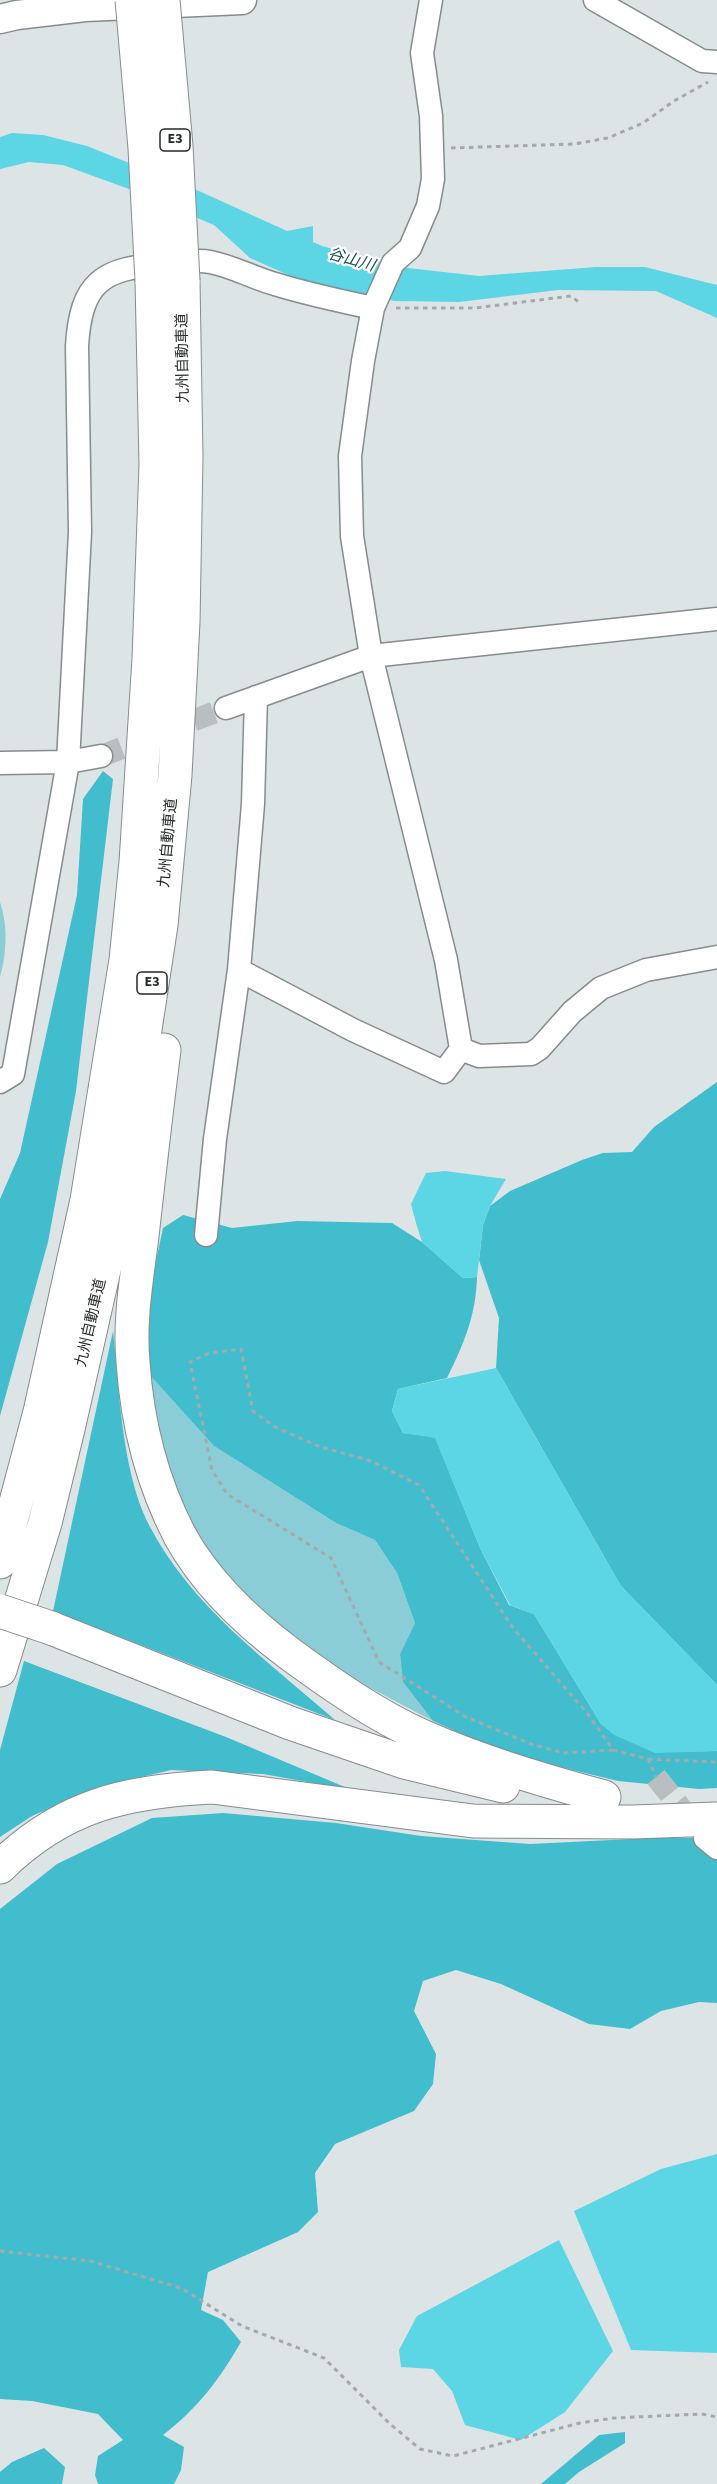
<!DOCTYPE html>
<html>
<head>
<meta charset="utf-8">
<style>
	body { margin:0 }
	canvas { display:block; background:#dde4e5 }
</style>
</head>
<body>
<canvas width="717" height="2484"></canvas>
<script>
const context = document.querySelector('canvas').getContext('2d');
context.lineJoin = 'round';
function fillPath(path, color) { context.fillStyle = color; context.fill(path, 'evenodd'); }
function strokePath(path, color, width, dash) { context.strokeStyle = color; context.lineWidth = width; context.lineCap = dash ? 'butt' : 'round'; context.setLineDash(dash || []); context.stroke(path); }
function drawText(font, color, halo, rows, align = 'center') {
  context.font = font + ' "Source Sans 3","Noto Sans JP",sans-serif'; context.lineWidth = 4.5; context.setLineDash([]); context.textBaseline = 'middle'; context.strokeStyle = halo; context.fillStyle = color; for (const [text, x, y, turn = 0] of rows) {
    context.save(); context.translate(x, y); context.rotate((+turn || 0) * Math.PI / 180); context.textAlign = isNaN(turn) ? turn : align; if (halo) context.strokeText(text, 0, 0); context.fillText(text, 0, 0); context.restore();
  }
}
const green = new Path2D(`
	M0,902C8,926 7,952 0,977Z
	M146,1371L214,1446L336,1523L375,1540L397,1573L415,1623L400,1654L403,1682L433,1721L359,1682L258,1615L211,1560L178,1499L158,1431Z`);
const forest = new Path2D(`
	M103,771L113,779L76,1091L48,1242L0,1416V1199L20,1153L77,895L83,799Z
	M717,1082V1685L621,1586L496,1368L499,1318L479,1260L483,1225L490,1206L510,1191L582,1160L603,1153L632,1152L654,1127Z
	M183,1215L232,1228L297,1221L392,1223L422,1242L463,1278L477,1277C476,1315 464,1344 447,1378L398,1389L392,1411L403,1433L435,1437L480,1548L509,1605L534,1614L601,1724L655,1752L717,1751V1788L699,1789L618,1781L548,1764L486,1745L433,1721L403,1682L400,1654L415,1623L397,1573L375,1540L336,1523L214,1446L146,1371L150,1289L163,1228Z
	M113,1331C119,1389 122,1471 148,1523C190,1606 267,1660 335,1720L53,1611Z
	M24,1661L226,1737L352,1790L263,1774L171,1770L99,1787L32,1816L0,1837V1750Z
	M223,1813L336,1823L421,1836L530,1844L652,1838H717V2003L699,2002L661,2011L630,2029L589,2024L501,1984L456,1970L423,1981L414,2011L436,2054L433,2084L414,2111L335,2144L315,2173L318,2212L298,2232L208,2272L201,2310L223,2320L241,2342C219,2380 198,2408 163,2435L184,2447L181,2470L174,2484H98L95,2475L98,2456L123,2440L98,2414L32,2401L0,2399V1909L57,1864L152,1818Z
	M625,2432V2443L579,2472L565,2484H541L599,2435Z
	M44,2448L65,2467L62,2484H0V2472L12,2462Z`);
const water = new Path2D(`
	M12,133L43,135L87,146L199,191L287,231L313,226V242L322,246L399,267L479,276L596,267H645L717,285V318L656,291L558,290L459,302L395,301L313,286L250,258L214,225L129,189L63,165L29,162L0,169V137Z
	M445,1171L506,1179L490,1206L483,1225L477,1277L463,1278L422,1242L416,1223L411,1204L426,1173Z
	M496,1368L621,1586L717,1685V1751L655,1753L614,1735L601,1724L534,1614L510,1605L480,1548L435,1438L403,1433L392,1411L398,1389Z
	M717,2154V2353L631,2350L574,2211L661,2169Z
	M559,2240L613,2351L565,2412L521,2440L465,2425L452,2391L433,2369L401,2367L399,2350L417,2316Z`);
const minorTunnel = new Path2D(`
	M101,756L226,708
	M656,1777L697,1828`);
const path = new Path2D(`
	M451,148L574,144L608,138L643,123L674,101L708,82
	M396,308H475L571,296L580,303
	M613,1750L564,1753L531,1744L466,1717L379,1662L331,1558L227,1494L212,1470L190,1362L209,1353L241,1349L253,1411L273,1426L318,1446L371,1461L419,1485L513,1628L587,1713L613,1750L648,1759L656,1777
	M648,1759L717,1762
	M0,2251L90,2261L181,2288L242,2326L324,2358L389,2423L420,2449L453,2456L580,2423L614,2418L702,2414L717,2417`);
const minor = new Path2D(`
	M595,0L702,61L717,62
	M226,708L371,656L717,619
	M0,763L68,762L101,756
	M239,970L353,1030L444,1072L461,1049L446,960L371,656L352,536L350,456L363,361L373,308L393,263L410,248L428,206L433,179L431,116L422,53L431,0
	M461,1049L479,1056L531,1054L540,1048L572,1012L601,988L646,970L717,957
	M0,1082L13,1074L68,762L80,532L77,346C81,282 102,268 164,264C178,263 196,259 210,262C232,266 253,278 275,284C307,294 340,301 373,308
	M206,1235L215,1139L239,970L253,804L256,697
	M705,1838L717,1848`);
const major = new Path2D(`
	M0,19L17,15L85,7L242,0`);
const highway = new Path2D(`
	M164,1050C156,1112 149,1174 142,1236C137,1277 129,1320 133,1362C137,1422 152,1482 180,1536C206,1583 247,1622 290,1654C331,1684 375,1715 422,1736C481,1762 542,1780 604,1797
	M0,1562L40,1412L87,1200L126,960L136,862L149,659L156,464L152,281
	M51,1628L290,1723L404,1762L503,1786
	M0,1670L45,1523L68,1429L117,1212L161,925L175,775L183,622L186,457L183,281
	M0,1867C63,1805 127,1791 212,1787L473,1821L633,1822L717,1819`);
const highwayBridge = new Path2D(`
	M132,0L145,148L152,281
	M163,0L176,146L183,281
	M0,1611L51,1628`);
const shields = [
	[175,140,30],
	[152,983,30]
];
const shieldNames = [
	["E3",175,140],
	["E3",152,983]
];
const streetNames = [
	["九州自動車道",184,358,-91],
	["九州自動車道",169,843,-85],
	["九州自動車道",92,1323,-77]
];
const waterNames = [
	["谷山川",351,261,16]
];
fillPath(green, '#8bcdd7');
fillPath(forest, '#41bdcd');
fillPath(water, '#5cd5e5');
strokePath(minorTunnel, '#b9bfc0', 22, [22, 11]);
strokePath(minor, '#868c8d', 25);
strokePath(major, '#868c8d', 31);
strokePath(highway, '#868c8d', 35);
strokePath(path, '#a4aaab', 3, [4.5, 4.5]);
strokePath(minor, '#fff', 22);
strokePath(major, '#fff', 28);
strokePath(highway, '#fff', 33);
strokePath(highwayBridge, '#868c8d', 35, []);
strokePath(highwayBridge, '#fff', 33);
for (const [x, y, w] of shields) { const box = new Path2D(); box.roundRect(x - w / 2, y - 11, w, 22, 4.5); context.fillStyle = '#fff'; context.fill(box); strokePath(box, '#272a2a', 1.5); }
drawText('bold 14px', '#272a2a', null, shieldNames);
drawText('15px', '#272a2a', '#fff', streetNames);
drawText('italic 16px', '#1b5057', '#fff', waterNames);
</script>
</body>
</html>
